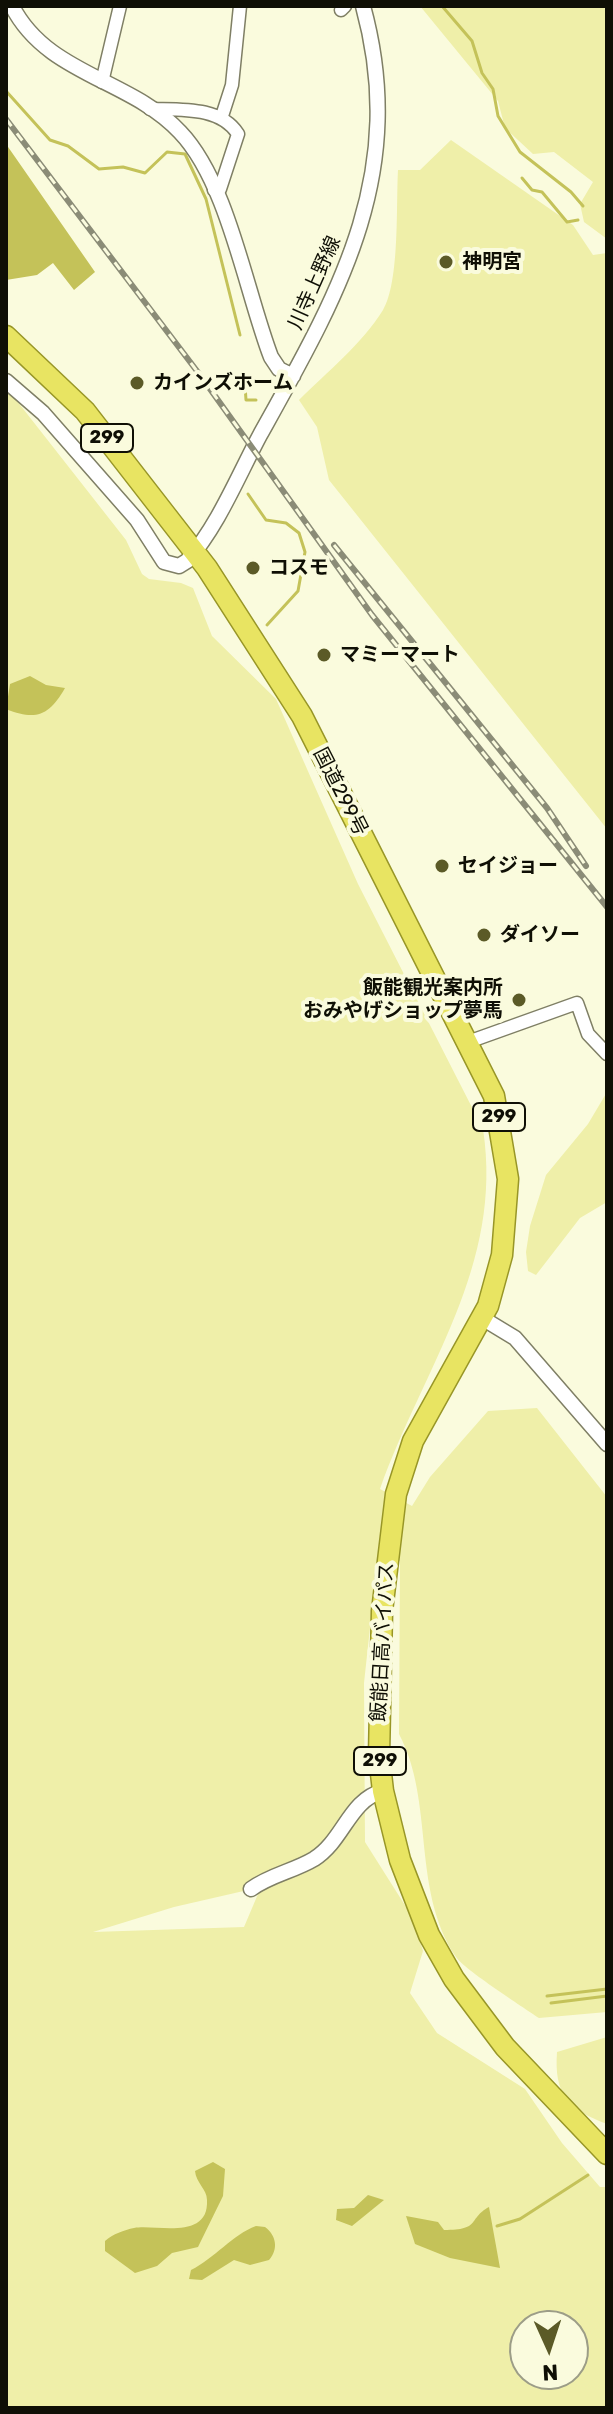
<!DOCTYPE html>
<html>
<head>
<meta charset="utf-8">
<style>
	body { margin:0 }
	#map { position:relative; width:613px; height:2414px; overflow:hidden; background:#fafbdd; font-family:Rubik,sans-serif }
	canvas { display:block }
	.frame { position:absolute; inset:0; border:8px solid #0f0f05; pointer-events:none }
	.north { position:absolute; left:509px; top:2310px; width:80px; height:80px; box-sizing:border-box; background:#fafbdd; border:2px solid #9c9d87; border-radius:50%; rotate:177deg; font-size:22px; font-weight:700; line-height:32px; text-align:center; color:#0f0f05 }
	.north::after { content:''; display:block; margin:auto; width:28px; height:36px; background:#5b5a27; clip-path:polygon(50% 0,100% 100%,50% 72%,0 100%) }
</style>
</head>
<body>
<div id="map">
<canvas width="613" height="2414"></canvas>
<div class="frame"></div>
<div class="north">N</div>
</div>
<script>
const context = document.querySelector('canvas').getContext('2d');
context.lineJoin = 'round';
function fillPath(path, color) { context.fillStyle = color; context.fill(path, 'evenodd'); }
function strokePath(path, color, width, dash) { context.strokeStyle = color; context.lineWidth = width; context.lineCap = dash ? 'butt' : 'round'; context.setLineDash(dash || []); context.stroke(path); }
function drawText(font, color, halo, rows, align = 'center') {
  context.font = font + ' Rubik,"Noto Sans JP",sans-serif'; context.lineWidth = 8; context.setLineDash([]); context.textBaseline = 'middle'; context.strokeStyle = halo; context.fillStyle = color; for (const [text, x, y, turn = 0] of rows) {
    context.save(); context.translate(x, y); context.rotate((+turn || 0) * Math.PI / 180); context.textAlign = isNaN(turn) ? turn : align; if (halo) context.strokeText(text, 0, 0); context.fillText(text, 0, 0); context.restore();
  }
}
const green = new Path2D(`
	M420,6H597L607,9V239L584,222L580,204L593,182L554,152L533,154L505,128L498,101Z
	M451,140L573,225L593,255L607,253V829L329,480L317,427L299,400C327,372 362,344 383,310C400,282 396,204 398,170H420Z
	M6,387L126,540L142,574L149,579L181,583L193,588L212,636L276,699L358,884L483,1129C504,1266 423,1368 380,1489L412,1506L430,1477L488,1411L537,1408L607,1497V2012L539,2018C523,2007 465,1970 456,1957C411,1890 435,1802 399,1734L400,1561L377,1563L364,1683L365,1842L413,1918L423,1951L410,1993L437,2033L525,2089L562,2143L600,2187H607V2408H6ZM261,1887L244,1927L93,1932L174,1907ZM525,2326H573V2374H525Z
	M607,1092V1202L580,1218L536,1275L528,1271L526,1252L530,1226L546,1175L588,1124Z
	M607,2037V2124C567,2109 554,2094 557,2052Z`);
const water = new Path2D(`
	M6,144L95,272L74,290L53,263L37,275L6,280Z
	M30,676L46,685L65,688C49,716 36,721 6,709L10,684Z
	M213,2162L225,2169L223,2196L198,2247L172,2253L157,2266L135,2273L105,2251V2241C113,2234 124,2230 134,2228C156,2224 209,2241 207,2200C207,2189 196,2183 195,2171Z
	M368,2195L384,2200L352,2226L336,2220L337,2209L354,2208Z
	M489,2207L500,2268L450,2258L415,2244L406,2216L438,2222L444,2230C482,2230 467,2219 489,2207Z
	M256,2226L265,2227C276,2235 279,2249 269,2260L250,2265L234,2260L202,2280L189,2279L191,2270C215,2258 232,2235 256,2226Z`);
const stream = new Path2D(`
	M442,6L472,41L482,73L493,89L498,116L520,152L571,192L583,206
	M6,91L50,140L68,146L99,169L123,167L145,173L167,152L185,154L206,199L240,335
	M522,178L532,190L542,192L567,222L578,220
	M244,371L246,400H256
	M248,494L266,520L286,523L299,533L305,552L298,591L267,625
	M547,1996L607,1989
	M551,2003L607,1996
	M497,2226L520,2219L588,2175`);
const minor = new Path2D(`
	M341,10L345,6
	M102,82L120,6
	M150,109C180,110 220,106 238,134L220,189L214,190
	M222,116L232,85L240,6
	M468,1042L577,1003L588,1034L607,1054`);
const tertiary = new Path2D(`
	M12,6C47,75 131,79 180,132C228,182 246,292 271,357L279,369L293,376
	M6,381L43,413L137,520L164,562L179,566L187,561C218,526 238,476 260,435C339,293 409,174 363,6
	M482,1318L515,1338L607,1444
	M251,1889C270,1875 294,1871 314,1859C344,1840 349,1800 383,1791`);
const trunk = new Path2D(`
	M6,336L85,411L207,568L302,716L494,1096L508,1179L502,1255L488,1306L413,1441L396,1494L382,1611L379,1756L383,1791L400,1860L429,1935L454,1979L505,2047L607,2154`);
const rail = new Path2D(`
	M6,119L200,375L372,615L607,907
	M334,545L547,808L586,866`);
const markers = [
	[446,262,8,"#5b5a27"],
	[137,383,8,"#5b5a27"],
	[253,568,8,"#5b5a27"],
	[324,655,8,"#5b5a27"],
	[442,866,8,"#5b5a27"],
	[484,935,8,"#5b5a27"],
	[519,1000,8,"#5b5a27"]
];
const shields = [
	[107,438,52],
	[499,1117,52],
	[380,1761,52]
];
const shieldNames = [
	["299",107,438],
	["299",499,1117],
	["299",380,1761]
];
const poiNames = [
	["神明宮",462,262],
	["カインズホーム",153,383],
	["コスモ",269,568],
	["マミーマート",340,655],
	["セイジョー",458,866],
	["ダイソー",500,935],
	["飯能観光案内所",503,988,"right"],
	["おみやげショップ夢馬",503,1011,"right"]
];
const streetNames = [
	["川寺上野線",315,283,-66],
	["国道299号",340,792,63],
	["飯能日高バイパス",383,1642,-87]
];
fillPath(green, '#efefa9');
fillPath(water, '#c4c259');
strokePath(stream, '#c4c259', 3);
strokePath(minor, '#7f7f65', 15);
strokePath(tertiary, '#7f7f65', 17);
strokePath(trunk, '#989627', 23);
strokePath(minor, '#fff', 12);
strokePath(tertiary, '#fff', 14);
strokePath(trunk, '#e8e462', 20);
strokePath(rail, '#8b8c77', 6);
strokePath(rail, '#fafbdd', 3, [9]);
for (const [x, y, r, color] of markers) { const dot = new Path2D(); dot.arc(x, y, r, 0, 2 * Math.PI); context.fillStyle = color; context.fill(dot); strokePath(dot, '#fafbdd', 3); }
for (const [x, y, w] of shields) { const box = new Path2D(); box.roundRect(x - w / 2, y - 14, w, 28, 6); context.fillStyle = '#fafbdd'; context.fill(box); strokePath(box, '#0f0f05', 2); }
drawText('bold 18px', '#0f0f05', null, shieldNames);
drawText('bold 20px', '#0f0f05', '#fafbdd', poiNames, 'left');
drawText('20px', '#0f0f05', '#fafbdd', streetNames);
</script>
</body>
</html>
